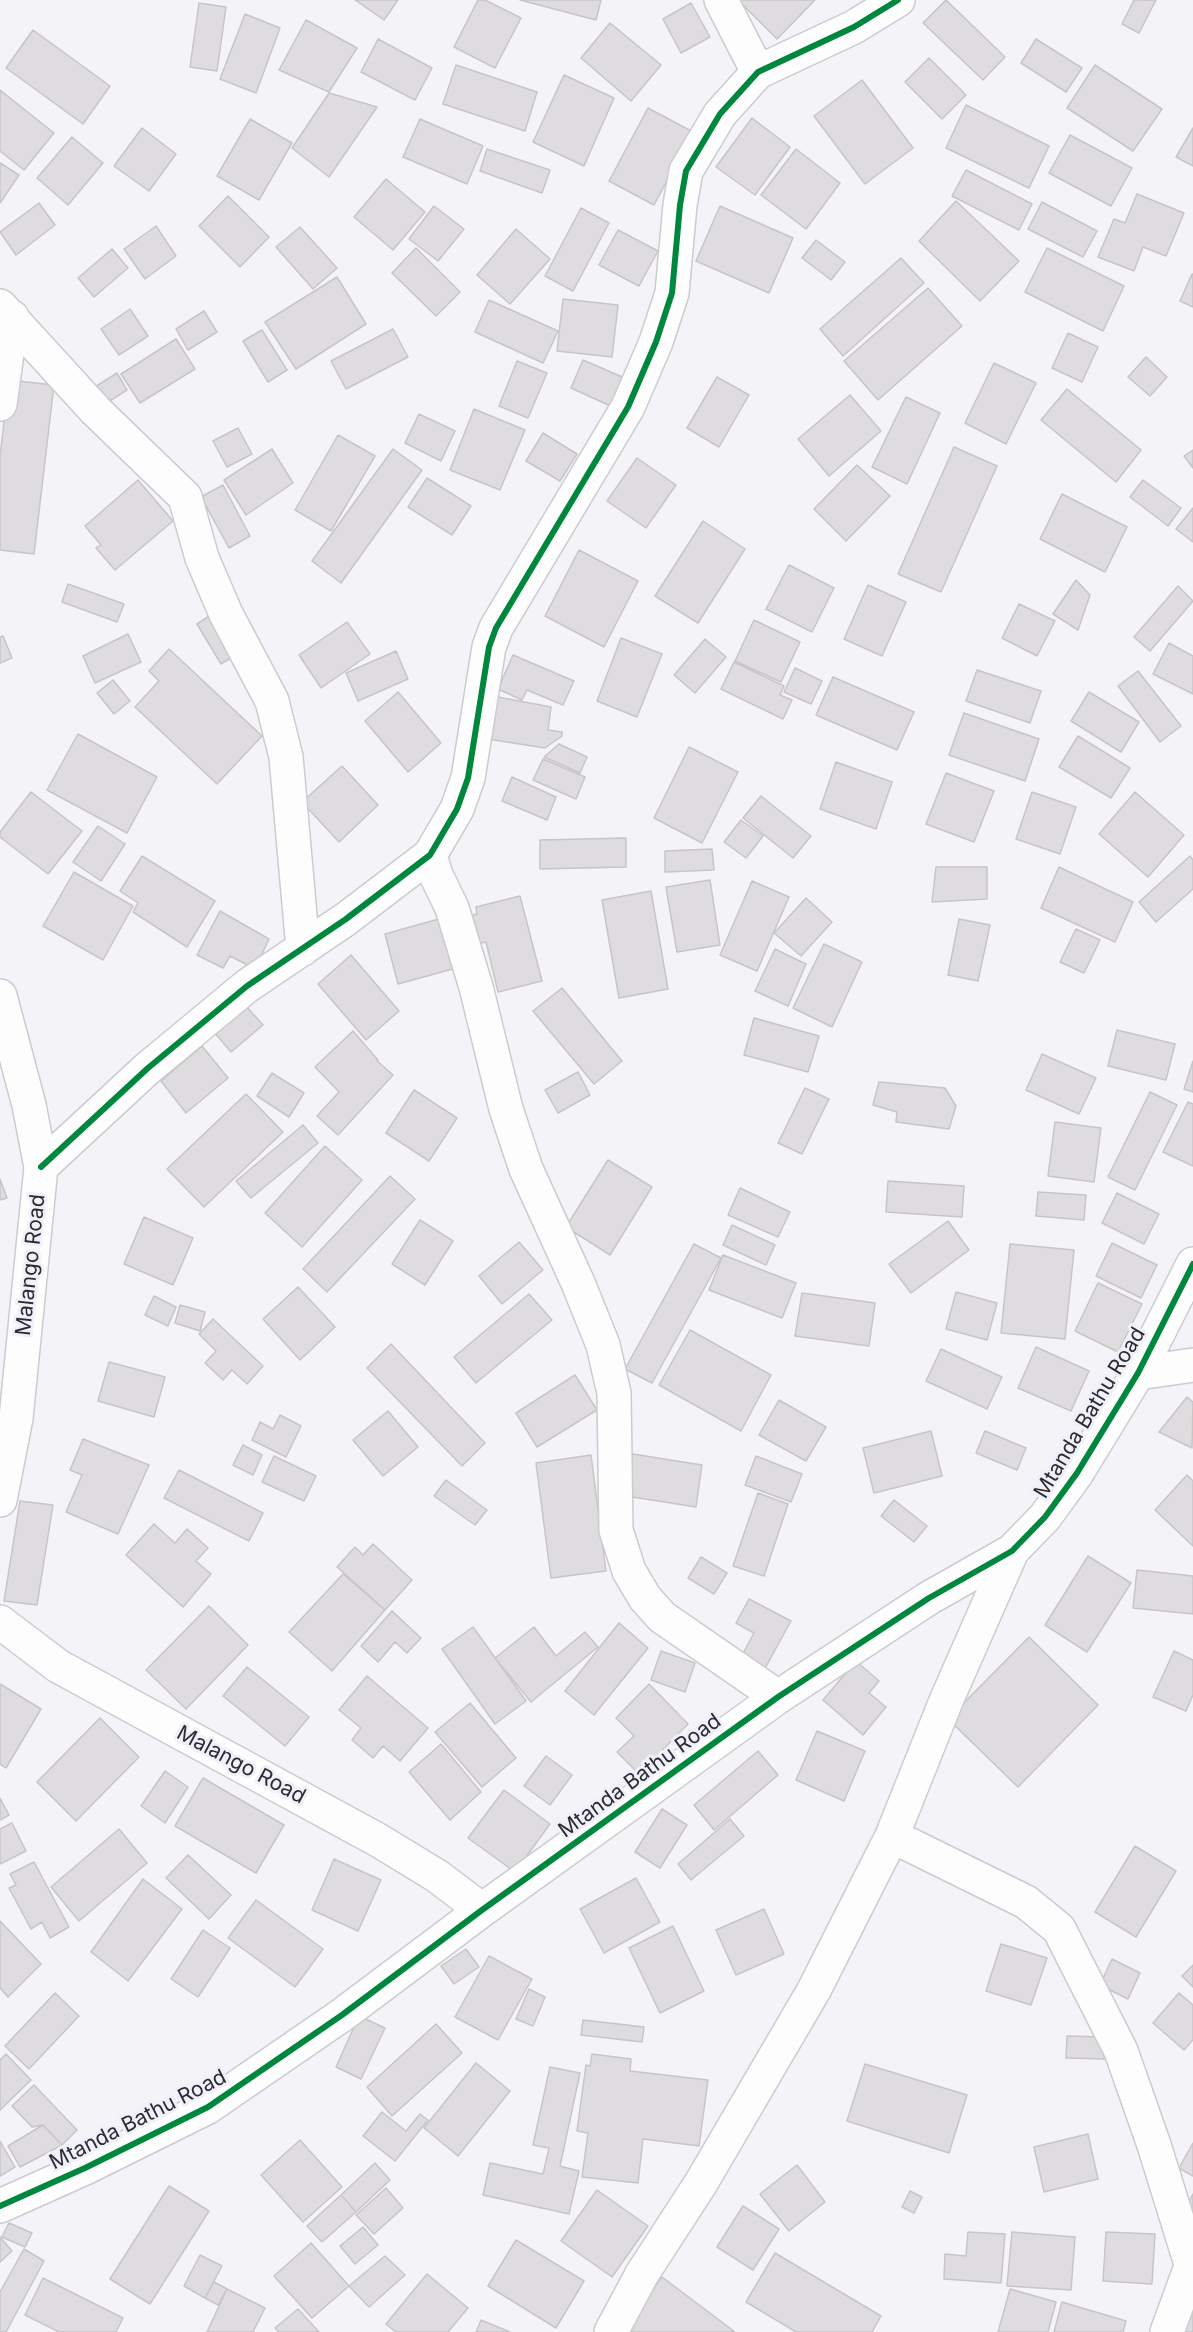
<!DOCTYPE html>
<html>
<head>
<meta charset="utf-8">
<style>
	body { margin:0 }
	canvas { display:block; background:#f3f3f8 }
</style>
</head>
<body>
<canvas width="1193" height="2332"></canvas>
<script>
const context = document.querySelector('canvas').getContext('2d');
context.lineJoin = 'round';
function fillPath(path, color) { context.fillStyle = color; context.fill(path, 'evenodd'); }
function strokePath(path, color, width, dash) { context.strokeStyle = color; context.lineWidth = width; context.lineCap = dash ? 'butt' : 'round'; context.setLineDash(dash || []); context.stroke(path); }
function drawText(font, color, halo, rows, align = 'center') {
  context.font = font + ' Inter,sans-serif'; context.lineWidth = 6; context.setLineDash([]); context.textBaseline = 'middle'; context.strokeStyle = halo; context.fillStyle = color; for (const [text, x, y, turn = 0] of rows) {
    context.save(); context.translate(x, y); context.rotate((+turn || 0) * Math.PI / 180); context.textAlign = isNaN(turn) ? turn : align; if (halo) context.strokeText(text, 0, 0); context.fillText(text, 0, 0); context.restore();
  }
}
const building = new Path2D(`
	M355,0H398L384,20Z
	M478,0H485L521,18L495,68L454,47Z
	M520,0H601L596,20Z
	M738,0H815L777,39Z
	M946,0L1005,57L983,80L923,23Z
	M1134,0H1156L1139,33L1122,24Z
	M199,3L226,7L217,71L190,67Z
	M691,3L710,37L681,53L663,19Z
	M245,14L280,28L256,93L220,79Z
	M306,20L357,48L329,92L279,70Z
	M610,23L661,65L631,101L581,58Z
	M33,30L110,86L83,124L6,68Z
	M378,39L432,68L415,100L361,72Z
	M1036,39L1082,68L1066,92L1021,63Z
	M929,58L966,95L942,119L905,82Z
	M456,65L537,92L525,131L443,104Z
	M1095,65L1162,109L1133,151L1067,108Z
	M564,75L614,98L584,166L533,142Z
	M862,80L913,148L865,184L814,116Z
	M0,90L54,133L24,170L0,151Z
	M329,93L377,107L329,177L292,148Z
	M966,105L1049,146L1029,188L946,148Z
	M648,108L693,132L654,205L609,181Z
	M752,118L790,147L755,195L716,167Z
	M250,119L292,143L259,200L217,176Z
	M420,119L483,146L467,184L403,157Z
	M142,128L176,154L149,191L114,166Z
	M1193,128V166L1176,157Z
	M1070,135L1132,168L1111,206L1049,173Z
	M72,137L103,163L68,205L37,178Z
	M487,149L550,170L542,193L480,171Z
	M796,149L840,183L806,229L761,195Z
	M0,163L19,175L0,203Z
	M966,170L1032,204L1019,230L952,196Z
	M386,179L425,212L393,250L354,217Z
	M1137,194L1184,213L1166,256L1143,247L1134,271L1098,257L1114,219L1125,223Z
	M228,196L269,237L240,267L199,226Z
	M956,201L1019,261L980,301L919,241Z
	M1042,202L1097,231L1083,257L1028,229Z
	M39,203L55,225L16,255L0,232Z
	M434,206L464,229L438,261L409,239Z
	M720,206L793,238L769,293L696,261Z
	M581,208L609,223L573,291L545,276Z
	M156,226L176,256L145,279L124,249Z
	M300,227L337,268L313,289L276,247Z
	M516,229L550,259L510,304L477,275Z
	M618,230L658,251L639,286L599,265Z
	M816,240L845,262L831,280L802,258Z
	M416,248L460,292L436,316L392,273Z
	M1047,248L1124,286L1103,331L1025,292Z
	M112,249L128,268L94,297L78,278Z
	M901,258L924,283L843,356L820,329Z
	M1192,274H1193V307L1180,301Z
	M337,277L366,324L296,369L265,322Z
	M928,288L962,326L878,400L844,361Z
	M563,299L618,305L612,357L557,351Z
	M489,300L558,331L543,363L475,332Z
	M130,309L148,336L119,355L101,329Z
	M204,311L217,332L188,350L176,329Z
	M393,329L408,357L346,389L331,361Z
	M262,330L287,370L268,382L243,341Z
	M1068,333L1098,347L1082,382L1052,368Z
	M176,339L195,369L140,403L121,374Z
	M1146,357L1167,377L1150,396L1128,377Z
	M583,360L627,379L615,408L571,388Z
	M517,361L547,373L528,418L499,406Z
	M994,363L1036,383L1006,444L965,423Z
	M117,373L127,390L105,404L95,387Z
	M717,377L749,395L719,447L687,428Z
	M9,380L54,385L34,554L0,550V456Z
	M1067,389L1141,450L1116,482L1041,420Z
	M850,395L881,431L829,476L798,439Z
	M906,397L940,413L907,484L872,467Z
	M474,409L525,430L500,490L450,470Z
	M419,414L455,431L441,461L405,443Z
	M238,428L252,454L227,467L213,441Z
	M543,433L577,454L560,481L526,461Z
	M338,435L375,456L331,531L295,510Z
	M954,447L997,466L941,592L898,574Z
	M272,449L293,483L246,515L224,480Z
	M393,449L422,470L341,583L312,561Z
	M1193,450V468L1184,456Z
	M637,458L676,485L646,528L607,501Z
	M857,465L890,496L846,541L814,509Z
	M427,478L471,506L452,535L408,507Z
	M138,480L173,521L115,570L96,548L101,545L85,526Z
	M1143,480L1181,508L1168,526L1130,497Z
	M223,485L250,536L229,548L201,497Z
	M1062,494L1127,527L1105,572L1040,539Z
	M1193,508V542L1176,529Z
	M703,521L745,549L698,623L655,596Z
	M579,550L638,581L604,647L545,616Z
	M789,565L834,588L812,632L766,609Z
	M1076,580L1090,595L1078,630L1053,614Z
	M68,584L124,604L117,622L62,602Z
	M868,585L906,602L882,656L844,639Z
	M1178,586L1193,601L1150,651L1134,637Z
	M1019,604L1055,621L1037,656L1002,638Z
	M220,609L244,650L221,664L197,624Z
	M754,620L800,642L781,682L735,661Z
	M347,622L370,654L321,688L299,655Z
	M128,634L141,662L95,683L83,656Z
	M3,636L12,658L0,663V637Z
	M621,638L662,654L637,717L597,701Z
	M705,639L726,657L695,693L674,675Z
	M1169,643L1193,656V694L1153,674Z
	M169,649L262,736L217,784L135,707L159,681L149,671Z
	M396,651L408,679L358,701L346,673Z
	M513,655L574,681L563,705L527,690L522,700L498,689Z
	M734,662L784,686L780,695L792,700L783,719L721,689Z
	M795,668L822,681L811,704L784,692Z
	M977,670L1041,691L1030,723L966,701Z
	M1138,671L1181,726L1160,742L1118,686Z
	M833,677L914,712L897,750L816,715Z
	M113,680L130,701L114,714L97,693Z
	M398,692L441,743L408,772L365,721Z
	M1089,692L1139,722L1121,752L1071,721Z
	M482,694L551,707L548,730L562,732V736L545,748L475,737Z
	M964,713L1039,739L1025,781L949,755Z
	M78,734L157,777L127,833L47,790Z
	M1078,736L1130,768L1111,798L1059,767Z
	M559,744L587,757L580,773L544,757Z
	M689,747L738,772L702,843L654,818Z
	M543,759L585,777L576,799L533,780Z
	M836,762L892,782L876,829L820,809Z
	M342,766L378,805L339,842L302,802Z
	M946,773L994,791L974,842L926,824Z
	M512,777L556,797L547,820L502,801Z
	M31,792L82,831L48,874L0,837V832Z
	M1032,792L1076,807L1060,854L1016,839Z
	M1135,792L1184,835L1148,877L1099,834Z
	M761,796L811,836L793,858L743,818Z
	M741,820L763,836L746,858L724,842Z
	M98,826L125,844L101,881L73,862Z
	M626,838V867L540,869V840Z
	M712,849L714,870L665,872V851Z
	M142,856L215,901L187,947L133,912L138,903L120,891Z
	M1190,856L1193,860V889L1156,922L1139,902Z
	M936,867H987V899L932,902Z
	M1059,867L1133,902L1115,942L1041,908Z
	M74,872L133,906L103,960L43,926Z
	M710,880L720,945L677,952L666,887Z
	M752,881L789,897L757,971L720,955Z
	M651,891L668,989L619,998L602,900Z
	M520,896L542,981L498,992L486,942L471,945L464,917L477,914L476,907Z
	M806,898L832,922L801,956L774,933Z
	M220,911L269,939L255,969L230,956L223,968L197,955Z
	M446,917L460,967L398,984L385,934Z
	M959,919L990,925L978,981L948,975Z
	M1076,929L1100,940L1084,973L1060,962Z
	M824,944L862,962L832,1027L793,1008Z
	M775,949L806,964L788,1006L755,991Z
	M351,955L399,1011L366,1040L318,984Z
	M562,988L622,1061L594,1084L533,1011Z
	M245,1005L263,1025L231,1052L214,1032Z
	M754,1018L819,1036L808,1072L744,1055Z
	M1117,1030L1175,1044L1166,1080L1108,1066Z
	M353,1031L378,1060L377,1061L393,1075L338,1135L317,1116L339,1092L315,1067Z
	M202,1046L228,1078L186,1113L161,1081Z
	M1042,1054L1096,1078L1079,1114L1026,1090Z
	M1193,1061V1092L1184,1089Z
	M578,1072L590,1095L558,1113L545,1090Z
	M272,1073L304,1093L289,1117L257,1096Z
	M879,1082L945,1088L956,1106L949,1129L896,1122L897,1112L873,1105Z
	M805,1088L829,1099L802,1154L778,1143Z
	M414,1090L457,1118L429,1161L386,1133Z
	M1150,1092L1177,1105L1135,1190L1108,1177Z
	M246,1094L283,1132L204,1207L167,1169Z
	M1188,1102L1193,1104V1166L1163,1152Z
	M1055,1122L1101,1128L1094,1182L1048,1176Z
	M303,1125L318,1143L251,1198L236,1181Z
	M325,1146L362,1180L302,1247L265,1213Z
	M608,1160L652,1187L610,1255L566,1227Z
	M390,1176L415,1199L327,1292L303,1269Z
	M0,1179L7,1198L0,1200Z
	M888,1181L964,1186L962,1217L886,1212Z
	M740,1188L790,1212L778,1237L728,1215Z
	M1038,1192L1086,1195L1084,1220L1036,1216Z
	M1117,1193L1159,1214L1144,1244L1102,1223Z
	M144,1217L193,1238L173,1285L124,1264Z
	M420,1220L453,1241L425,1285L392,1264Z
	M948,1221L969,1250L911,1293L889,1264Z
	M732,1225L775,1245L766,1265L723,1245Z
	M519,1242L543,1270L502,1304L479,1276Z
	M1112,1243L1157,1265L1141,1298L1096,1276Z
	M694,1244L721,1258L652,1383L625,1369Z
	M1010,1244L1074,1250L1065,1339L1001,1333Z
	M723,1255L796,1283L782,1318L709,1290Z
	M1098,1283L1142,1304L1118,1352L1075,1331Z
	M298,1287L335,1327L300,1360L263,1319Z
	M956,1292L997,1303L987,1340L946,1329Z
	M802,1293L875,1303L869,1346L795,1336Z
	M529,1294L552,1320L476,1383L454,1357Z
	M154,1296L176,1307L168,1326L145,1315Z
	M180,1305L205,1312L200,1331L175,1323Z
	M213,1319L263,1366L247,1384L232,1370L223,1380L205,1363L216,1351L199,1334Z
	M690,1330L771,1375L741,1431L659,1385Z
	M391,1344L485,1443L462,1466L367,1368Z
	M1036,1347L1089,1371L1071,1411L1018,1388Z
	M941,1349L1002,1377L987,1409L926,1381Z
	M109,1362L165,1377L154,1417L98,1401Z
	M575,1375L597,1410L537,1447L516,1413Z
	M1187,1397L1193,1402L1192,1448L1159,1432Z
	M779,1400L826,1427L806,1461L759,1435Z
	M388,1411L418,1447L383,1476L353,1440Z
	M280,1415L301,1426L286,1457L252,1440L260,1422L273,1429Z
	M931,1431L942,1476L874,1493L863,1448Z
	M985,1431L1026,1448L1017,1470L976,1453Z
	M83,1439L149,1465L118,1534L66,1512L82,1475L70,1470Z
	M243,1445L262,1455L253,1475L233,1465Z
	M633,1454L702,1465L696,1507L626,1496Z
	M591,1455L606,1571L551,1578L536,1463Z
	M274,1456L316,1476L304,1501L262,1482Z
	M756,1456L802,1474L791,1502L745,1485Z
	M179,1470L263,1513L249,1541L164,1498Z
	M1187,1475L1193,1481V1546L1155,1510Z
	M446,1480L487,1510L475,1525L434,1496Z
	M758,1493L788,1504L764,1576L733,1566Z
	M894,1500L927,1526L914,1542L881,1516Z
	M20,1501L53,1505L37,1605L4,1601Z
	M154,1524L175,1543L187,1529L208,1548L196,1561L211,1574L183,1607L126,1555Z
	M373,1544L412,1580L385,1610L337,1567L355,1547L363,1555Z
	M1088,1556L1131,1583L1087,1652L1045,1625Z
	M701,1557L727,1573L714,1594L688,1578Z
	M1137,1570L1193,1576V1614L1133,1608Z
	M343,1574L385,1610L332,1671L289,1632Z
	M749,1599L791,1621L763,1672L740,1659L754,1633L736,1623Z
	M209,1606L248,1645L186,1709L146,1670Z
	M392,1611L421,1638L407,1653L395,1642L378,1662L361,1646Z
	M619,1623L648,1648L594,1715L565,1691Z
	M473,1627L526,1701L495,1724L442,1649Z
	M534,1627L556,1656L585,1632L598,1647L531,1702L495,1658Z
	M1029,1637L1098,1705L1018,1787L948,1719Z
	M661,1651L695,1663L685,1692L651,1680Z
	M1174,1651L1193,1660V1695L1186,1711L1153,1697Z
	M856,1661L879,1681L869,1693L886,1707L863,1735L823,1700Z
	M247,1667L309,1717L285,1746L223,1696Z
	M367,1676L428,1728L400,1761L383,1746L373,1758L352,1740L361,1728L339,1710Z
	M0,1684L41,1709L6,1768L0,1764Z
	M649,1684L688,1724L639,1774L617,1752L634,1736L616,1718Z
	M470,1703L516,1758L482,1787L435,1732Z
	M100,1718L139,1757L76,1821L37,1782Z
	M817,1731L865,1751L844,1801L796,1780Z
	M441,1744L481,1792L450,1820L409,1772Z
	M758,1751L778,1775L714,1830L694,1805Z
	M546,1756L572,1775L550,1805L524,1786Z
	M165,1771L188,1787L165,1823L141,1806Z
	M203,1778L284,1825L256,1873L175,1826Z
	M504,1790L550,1824L515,1872L468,1838Z
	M0,1798L9,1815L0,1820Z
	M662,1809L687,1825L660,1868L635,1852Z
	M730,1819L744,1836L691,1880L678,1864Z
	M12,1823L26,1851L0,1864V1829Z
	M119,1829L147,1863L79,1921L51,1887Z
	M1135,1846L1176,1871L1136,1937L1095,1912Z
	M188,1855L231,1895L209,1919L166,1878Z
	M334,1859L381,1880L358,1931L312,1910Z
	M34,1862L69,1927L50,1938L42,1922L31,1929L9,1888L16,1885L10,1874Z
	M636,1878L660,1922L604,1953L580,1909Z
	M143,1879L182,1909L128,1981L91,1952Z
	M256,1900L323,1949L295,1987L228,1938Z
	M764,1909L784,1954L736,1975L716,1930Z
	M0,1921L41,1964L8,1997L0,1988Z
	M673,1926L704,1991L660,2013L629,1948Z
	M203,1930L230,1948L198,1997L171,1979Z
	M1001,1944L1047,1958L1031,2005L986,1991Z
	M466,1949L479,1967L454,1984L441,1966Z
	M489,1956L532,1979L498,2040L455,2017Z
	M1112,1959L1140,1973L1128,1999L1100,1985Z
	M1193,1965V1987L1182,1976Z
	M529,1989L545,1997L533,2026L516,2019Z
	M55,1993L79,2016L29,2069L5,2046Z
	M1179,1993L1193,2005V2040L1184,2050L1153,2023Z
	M359,2016L385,2028L361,2079L336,2067Z
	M583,2020L644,2027L642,2042L581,2035Z
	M436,2024L462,2053L392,2116L367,2087Z
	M1067,2036L1105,2037L1104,2059L1066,2058Z
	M6,2054L31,2080L0,2110V2060Z
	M592,2054L631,2059L630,2071L708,2080L699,2146L643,2139L638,2183L582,2177L588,2133L577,2131L586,2065L590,2066Z
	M476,2063L510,2091L458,2156L424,2128Z
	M865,2064L967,2095L949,2153L847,2121Z
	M550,2067L580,2073L560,2166L579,2171L569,2214L483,2195L490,2163L543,2174L549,2148L533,2145Z
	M34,2085L77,2130L62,2145L43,2125L32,2127L12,2106Z
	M382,2112L406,2131L420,2114L428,2120L395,2161L363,2136Z
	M43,2125L62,2145L20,2167L8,2146Z
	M1088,2134L1098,2179L1044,2192L1034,2147Z
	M300,2140L342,2187L303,2222L261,2175Z
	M0,2141L15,2167L0,2176Z
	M1193,2143V2176L1179,2168Z
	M375,2163L390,2180L356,2212L341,2195Z
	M797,2165L825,2202L789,2231L760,2194Z
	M169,2186L209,2211L150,2304L110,2279Z
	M386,2188L403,2208L374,2234L356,2215Z
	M597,2190L648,2226L612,2277L561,2241Z
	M910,2191L922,2197L914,2213L902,2207Z
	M1193,2194V2215L1184,2210Z
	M341,2195L356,2212L322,2242L307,2226Z
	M743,2206L779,2229L753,2270L717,2247Z
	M9,2223L32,2233L25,2247L2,2237Z
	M363,2227L378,2245L355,2264L340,2246Z
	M968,2232L1005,2234L1001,2283L944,2279L945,2254L966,2256Z
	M1012,2232L1075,2237L1071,2290L1007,2286Z
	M1106,2232L1155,2234L1152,2284L1103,2281Z
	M0,2237L12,2251L0,2262Z
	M516,2240L584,2281L556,2328L488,2286Z
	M311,2243L349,2286L312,2318L274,2276Z
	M24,2249L44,2261L6,2332H0V2292Z
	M775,2253L881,2316L872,2332H796L746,2302Z
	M200,2255L222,2266L205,2298L184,2286Z
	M385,2256L405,2275L369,2307L349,2286Z
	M427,2274L468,2308L448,2332H396L386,2324Z
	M662,2277L735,2332H621Z
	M43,2278L123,2318L116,2332H59L25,2315Z
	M214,2282L227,2289L218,2305L205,2298Z
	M227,2289L265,2308L253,2332H207Z
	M1010,2289L1056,2302L1048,2332H998Z
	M1062,2302L1126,2321L1123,2332H1054Z
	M1193,2304V2332H1183Z
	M298,2309L319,2332H279L275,2328Z
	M481,2320L510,2332H476Z`);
const minor = new Path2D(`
	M721,0L758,72
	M0,306L96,411L185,497L202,558L226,614L272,701L286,757L303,949
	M0,404L12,317
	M430,855L436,875L452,908L476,987L506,1109L526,1169L578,1283L603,1345L614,1393L616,1530L629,1571L645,1598L662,1617L778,1697
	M0,996L29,1105L41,1167L16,1418L0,1500
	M41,1167L148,1068L247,986L346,919L430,855L457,809L468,778L489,647L496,628L628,407L656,342L672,293L680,205L686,171L720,114L758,72L854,27L898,0
	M1138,1373L1193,1365
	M0,1622L58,1666L378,1840L437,1876L482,1910
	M892,1836L1026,1902L1059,1929L1121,2051L1154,2145L1191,2264
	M0,2206L85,2168L208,2107L342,2015L482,1910L778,1697L929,1598L1012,1551L1045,1517L1077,1473L1138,1373L1193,1264
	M611,2332L642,2274L701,2183L814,1990L892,1836L946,1701L1012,1551
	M1167,2332L1193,2261`);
const cycleway = new Path2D(`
	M41,1167L148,1068L247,986L346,919L430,855L457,809L468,778L489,647L496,628L628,407L656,342L672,293L680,205L686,171L720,114L758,72L854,27L898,0
	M0,2206L85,2168L208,2107L342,2015L482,1910L778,1697L929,1598L1012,1551L1045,1517L1077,1473L1138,1373L1193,1264`);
const streetNames = [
	["Malango Road",31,1265,-84],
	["Mtanda Bathu Road",1090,1413,-59],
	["Malango Road",241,1765,28],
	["Mtanda Bathu Road",640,1776,-36],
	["Mtanda Bathu Road",138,2120,-27]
];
fillPath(building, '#dedcde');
strokePath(building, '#c8c5c7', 1.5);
strokePath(minor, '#cbccd0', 36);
strokePath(minor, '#fdfdfe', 33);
strokePath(cycleway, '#00873e', 6);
drawText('21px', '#2c2c30', '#f0f0fb', streetNames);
</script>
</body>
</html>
